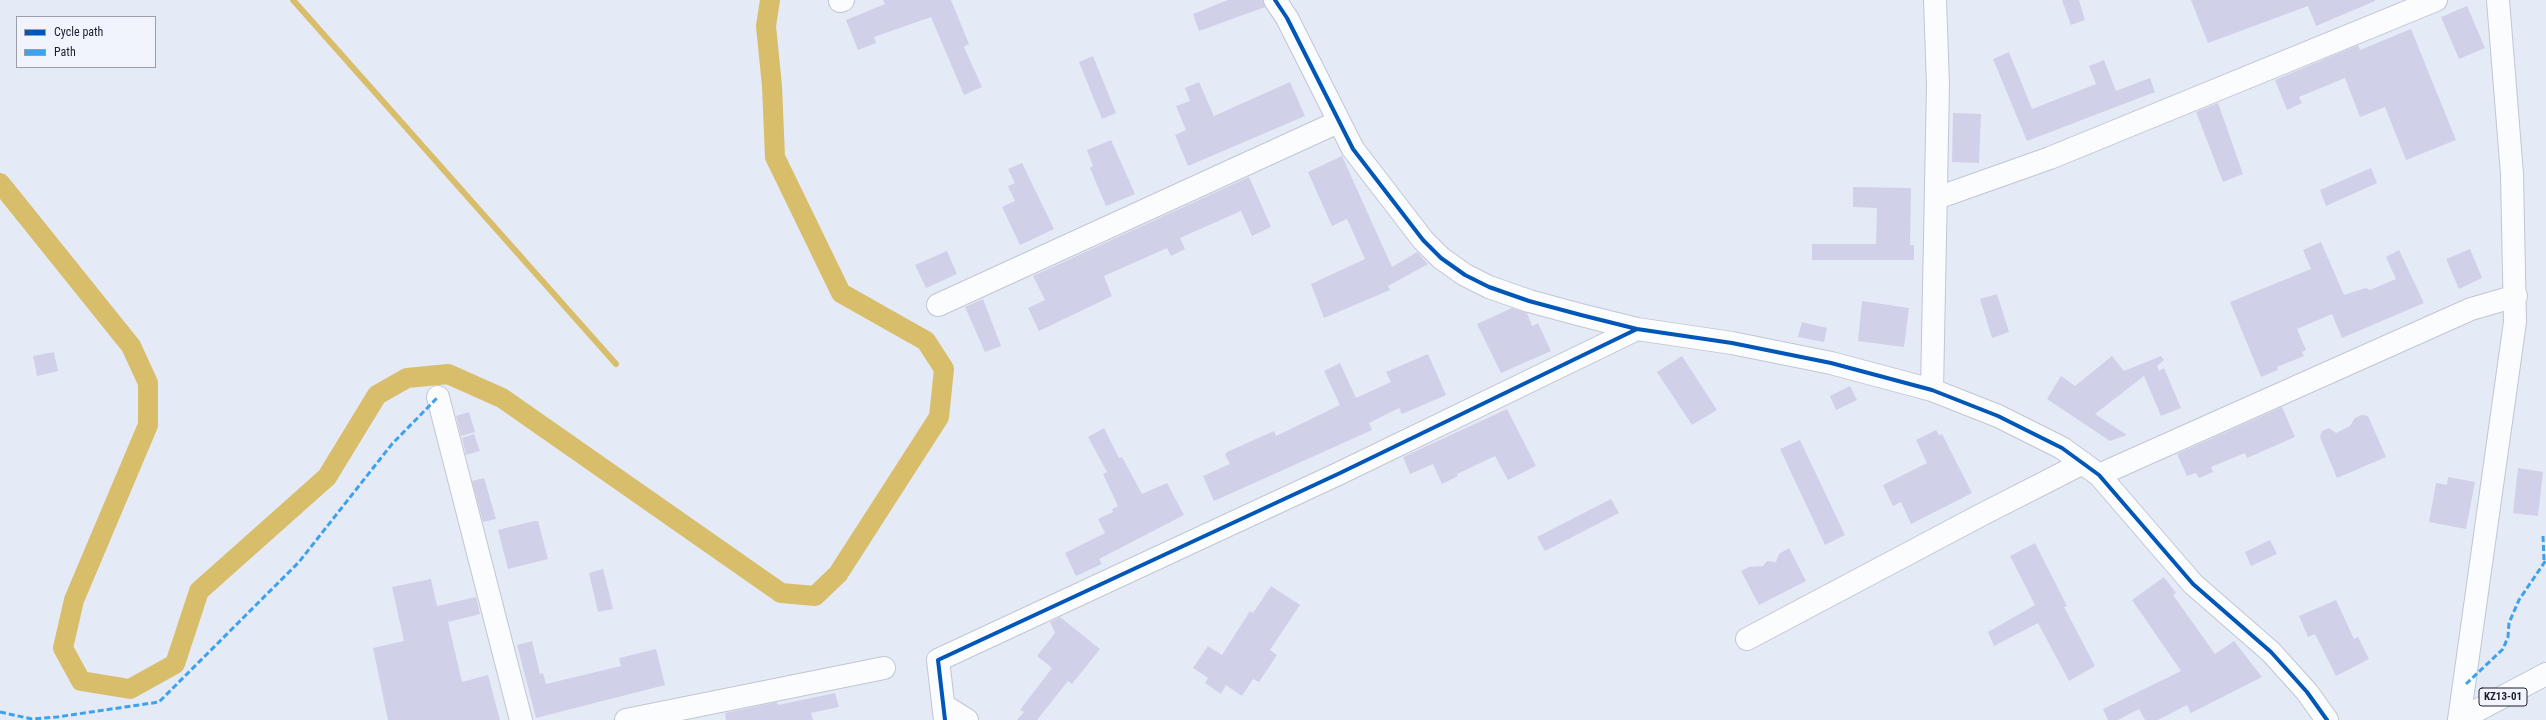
<!DOCTYPE html>
<html>
<head>
<meta charset="utf-8">
<style>
	body { margin:0 }
	#map { position:relative; width:2546px; height:720px; overflow:hidden; background:#e5eaf7; font-family:"Roboto Condensed",sans-serif }
	canvas { display:block }
	.legend { position:absolute; left:16px; top:16px; width:140px; height:52px; box-sizing:border-box; background:#f1f4fc; border:1px solid #9b9fa9; margin:0; padding:5px 7px; list-style:none; font-size:12px; color:#1b1f2d }
	.legend li { display:flex; align-items:center; gap:8px; height:20px }
	.legend b { width:20px; border:1px solid #9b9fa9 }
</style>
</head>
<body>
<div id="map">
<canvas width="2546" height="720"></canvas>
<ul class="legend">
<li><b style="height:5px;background:#0057b8"></b>Cycle path</li>
<li><b style="height:5px;background:#3da2eb"></b>Path</li>
</ul>
</div>
<script>
const context = document.querySelector('canvas').getContext('2d');
context.lineJoin = 'round';
function strokePath(path, color, width, dash) { context.strokeStyle = color; context.lineWidth = width; context.lineCap = dash ? 'butt' : 'round'; context.setLineDash(dash || []); context.stroke(path); }
function fillPath(path, color) { context.fillStyle = color; context.fill(path, 'evenodd'); }
function drawText(font, color, halo, rows, align = 'center') {
  context.font = font + ' "Roboto Condensed",sans-serif'; context.lineWidth = 4; context.setLineDash([]); context.textBaseline = 'middle'; context.strokeStyle = halo; context.fillStyle = color; for (const [text, x, y, turn = 0] of rows) {
    context.save(); context.translate(x, y); context.rotate((+turn || 0) * Math.PI / 180); context.textAlign = isNaN(turn) ? turn : align; if (halo) context.strokeText(text, 0, 0); context.fillText(text, 0, 0); context.restore();
  }
}
const stream = new Path2D(`
	M293,0L616,364`);
const canal = new Path2D(`
	M0,183L131,346L148,383V425L74,600L63,648L81,681L130,689L175,664L199,591L327,477L377,395L407,378L448,374L502,398L781,593L815,596L838,574L939,417L944,369L926,341L841,293L775,157L772,86L766,26L770,0`);
const building = new Path2D(`
	M883,0H951L969,44L964,47L982,87L964,95L931,17L874,37L876,43L858,50L846,20L885,4Z
	M1228,0H1263L1265,7L1199,31L1193,14Z
	M2062,0H2079L2085,20L2071,25Z
	M2191,0H2375V1L2316,26L2308,6L2208,43Z
	M2467,6L2485,48L2459,59L2441,17Z
	M2411,29L2456,140L2406,160L2385,107L2360,117L2345,78L2299,97L2302,103L2287,110L2275,80L2358,45L2360,50Z
	M2009,52L2032,109L2096,84L2089,66L2104,60L2116,91L2150,78L2155,92L2027,141L1993,59Z
	M1093,56L1116,113L1102,119L1079,62Z
	M1199,82L1214,116L1290,82L1305,116L1188,166L1175,135L1186,130L1176,106L1190,101L1185,88Z
	M2218,103L2243,174L2223,182L2196,112Z
	M1953,113L1981,114L1979,163L1952,162Z
	M1111,140L1135,194L1106,206L1090,168L1093,166L1087,150Z
	M1342,156L1392,267L1417,252L1428,264L1388,286L1390,290L1324,318L1311,284L1365,259L1347,219L1332,226L1308,172Z
	M1022,163L1054,229L1020,245L1002,207L1015,201L1008,186L1015,183L1008,169Z
	M2371,168L2377,183L2326,206L2320,190Z
	M1249,177L1271,227L1252,236L1241,211L1180,238L1185,249L1171,256L1167,248L1104,276L1112,296L1039,331L1028,308L1045,300L1033,276Z
	M1853,187L1911,188L1910,245H1914V260H1812V244H1876L1877,208L1853,207Z
	M2321,242L2344,295L2366,288L2370,290L2396,279L2386,257L2399,250L2424,303L2342,338L2332,314L2297,329L2306,350L2302,352L2304,356L2277,367L2278,370L2261,377L2230,302L2311,269L2303,250Z
	M2470,249L2482,278L2459,289L2446,259Z
	M947,251L957,274L926,288L915,265Z
	M1997,294L2009,332L1992,338L1980,299Z
	M983,299L1001,346L985,352L965,307Z
	M1862,301L1909,308L1904,347L1858,341Z
	M1512,308L1527,313L1532,326L1538,323L1551,351L1501,373L1477,324Z
	M1802,322L1827,328L1824,342L1798,337Z
	M54,352L58,371L37,376L33,356Z
	M1428,354L1446,395L1402,414L1399,408L1369,423L1372,430L1214,501L1203,476L1230,464L1225,455L1227,452L1274,431L1276,436L1340,405L1324,371L1340,363L1356,398L1391,382L1386,372Z
	M1682,356L1717,410L1692,425L1657,372Z
	M2112,356L2124,371L2161,356L2164,360L2157,366L2159,371L2164,368L2181,408L2161,416L2144,376L2095,414L2127,435L2110,441L2047,399L2061,376L2075,386Z
	M1850,386L1857,400L1836,410L1830,396Z
	M2282,407L2295,437L2247,458L2245,453L2211,467L2213,472L2199,478L2196,473L2187,476L2177,454Z
	M1507,409L1536,466L1508,480L1495,456L1457,474L1458,476L1442,484L1433,464L1410,474L1403,457Z
	M469,412L475,432L461,436L456,416Z
	M2362,415L2368,416L2386,457L2337,478L2320,437L2322,431L2329,428L2336,433L2350,426L2355,418Z
	M1104,428L1119,458L1122,457L1142,494L1167,483L1184,515L1099,559L1102,564L1076,576L1065,553L1105,533L1098,519L1113,512L1112,509L1118,506L1103,474L1107,472L1088,437Z
	M1936,430L1939,435L1942,434L1972,493L1911,524L1901,502L1893,506L1883,485L1927,463L1916,440Z
	M474,434L480,451L466,455L462,438Z
	M1800,440L1845,535L1825,545L1780,449Z
	M2518,468L2543,472L2538,516L2513,513Z
	M2448,477L2475,482L2466,529L2429,522L2436,483L2447,485Z
	M484,478L496,519L483,522L472,481Z
	M1611,499L1619,513L1545,551L1537,537Z
	M534,521H538L548,559L508,569L498,530Z
	M2270,540L2277,554L2251,566L2245,552Z
	M2035,543L2067,606L2064,607L2095,666L2069,681L2038,623L1994,646L1988,632L2035,605L2010,556Z
	M1789,548L1806,581L1759,605L1741,571L1749,567L1763,566L1767,561L1776,562L1779,554Z
	M603,569L613,609L598,612L589,573Z
	M2164,577L2176,593L2173,595L2215,654L2234,641L2262,677L2191,713L2187,705L2158,720H2145L2139,709L2118,720H2108L2103,709L2181,671L2132,600Z
	M431,579L437,606L476,597L480,614L448,622L462,682L488,675L500,720H388L373,648L404,641L392,587Z
	M1271,586L1300,605L1270,650L1277,655L1259,682L1253,679L1242,696L1226,685L1221,694L1205,683L1208,678L1193,668L1208,646L1222,655L1250,611L1253,613Z
	M2336,600L2354,639L2358,637L2369,659L2336,676L2315,634L2308,637L2299,616Z
	M1060,617L1100,649L1072,684L1068,681L1037,720H1017L1024,712L1020,710L1052,668L1037,656L1055,633L1050,622Z
	M532,641L540,674L543,673L546,684L621,666L619,658L656,649L665,685L536,718L517,645Z
	M835,693L839,707L811,713L813,720H726L725,713L777,702L778,705Z`);
const minor = new Path2D(`
	M1275,0L1287,18L1353,149L1423,240L1441,258L1465,275L1489,287L1529,301L1581,315L1637,329L1732,343L1831,363L1932,390L1998,416L2062,448L2099,475L2193,584L2271,652L2307,692L2327,720
	M840,1L843,0
	M1937,198L2050,158L2436,0
	M938,305L1338,122
	M1932,390L1938,85L1935,0
	M438,397L521,720
	M2099,475L2471,309L2516,296
	M1747,639L1981,515L2083,463
	M943,705L967,720
	M626,720L884,668
	M945,720L938,660L1338,474L1637,329
	M2459,720L2515,322L2512,174L2498,0`);
const highway = new Path2D(`
	M2459,720L2546,674`);
const quiet = new Path2D(`
	M2543,536L2544,561
	M2466,684L2503,649L2508,637L2509,623L2519,600L2546,560
	M0,712L32,719L57,717L159,702L299,562L392,444L438,397`);
const cycleway = new Path2D(`
	M1275,0L1287,18L1353,149L1423,240L1441,258L1465,275L1489,287L1529,301L1581,315L1637,329L1732,343L1831,363L1932,390L1998,416L2062,448L2099,475L2193,584L2271,652L2307,692L2327,720
	M945,720L938,660L1338,474L1637,329`);
const shields = [
	[2503,697,48]
];
const shieldNames = [
	["KZ13-01",2503,697]
];
strokePath(stream, '#d8be6a', 6);
strokePath(canal, '#d8be6a', 20);
fillPath(building, '#d1d0e9');
strokePath(minor, '#c2c6d3', 24);
strokePath(highway, '#c2c6d3', 24);
strokePath(minor, '#fbfcfe', 22);
strokePath(highway, '#fbfcfe', 22);
strokePath(quiet, '#3da2eb', 3, [6, 3]);
strokePath(cycleway, '#0057b8', 4);
for (const [x, y, w] of shields) { const box = new Path2D(); box.roundRect(x - w / 2, y - 9, w, 18, 3); context.fillStyle = '#f1f4fc'; context.fill(box); strokePath(box, '#1b1f2d', 1); }
drawText('bold 11px', '#1b1f2d', null, shieldNames);
</script>
</body>
</html>
